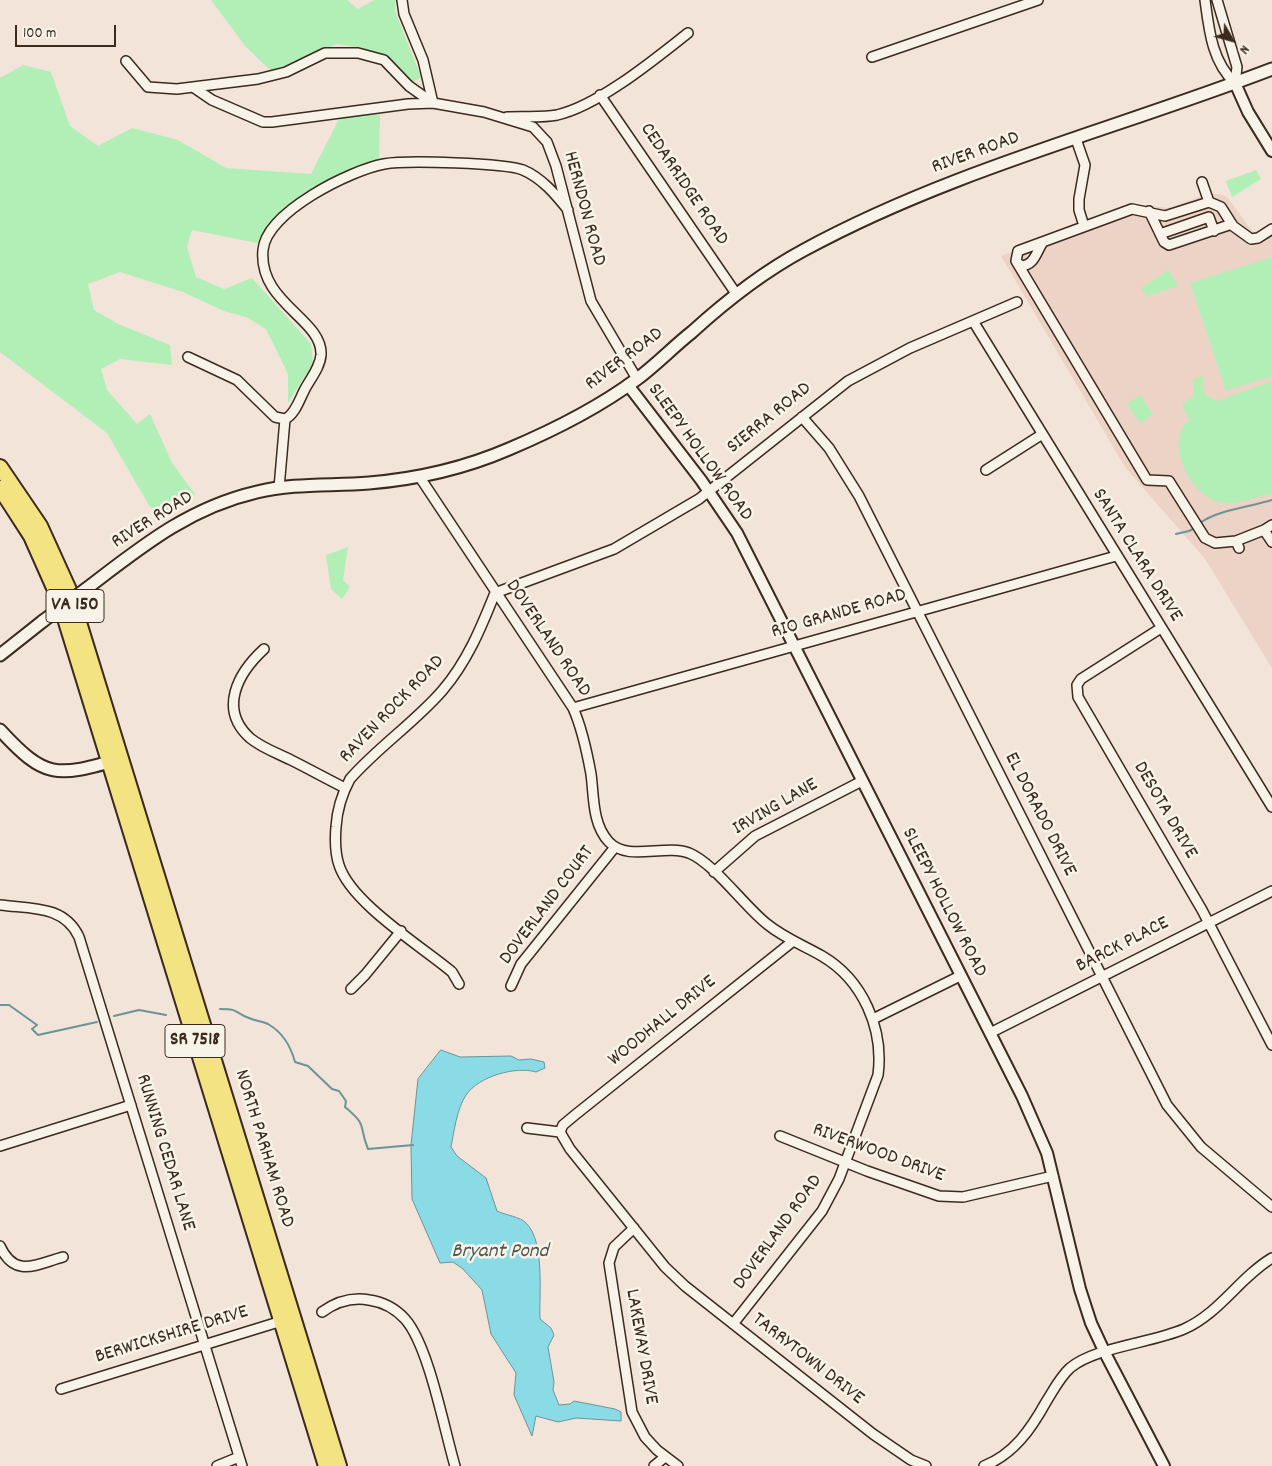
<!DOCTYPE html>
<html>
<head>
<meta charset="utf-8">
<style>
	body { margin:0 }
	#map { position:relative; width:1272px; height:1466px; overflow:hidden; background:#f2e4d9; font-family:Dekko,sans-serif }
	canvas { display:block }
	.north { position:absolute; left:1207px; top:15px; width:50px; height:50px; -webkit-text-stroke:4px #f7f3e8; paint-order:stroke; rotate:128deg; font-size:14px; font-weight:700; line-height:20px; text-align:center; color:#3b2a1e }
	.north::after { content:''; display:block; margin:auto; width:18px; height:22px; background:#3b2a1e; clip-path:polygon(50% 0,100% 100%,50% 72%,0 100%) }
	.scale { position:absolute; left:15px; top:25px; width:101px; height:22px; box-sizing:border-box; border:2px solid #3b2a1e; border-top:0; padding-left:6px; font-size:15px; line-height:18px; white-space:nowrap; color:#3b2a1e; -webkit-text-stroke:4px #f7f3e8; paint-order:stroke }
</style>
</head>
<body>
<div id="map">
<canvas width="1272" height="1466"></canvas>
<div class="north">N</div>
<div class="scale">100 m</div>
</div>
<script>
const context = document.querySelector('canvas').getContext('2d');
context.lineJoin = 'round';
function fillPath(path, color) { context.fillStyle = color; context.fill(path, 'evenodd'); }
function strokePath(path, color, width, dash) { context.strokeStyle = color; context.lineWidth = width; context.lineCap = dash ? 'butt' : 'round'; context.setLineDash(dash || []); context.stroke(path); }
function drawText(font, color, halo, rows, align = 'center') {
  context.font = font + ' Dekko,sans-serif'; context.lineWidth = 5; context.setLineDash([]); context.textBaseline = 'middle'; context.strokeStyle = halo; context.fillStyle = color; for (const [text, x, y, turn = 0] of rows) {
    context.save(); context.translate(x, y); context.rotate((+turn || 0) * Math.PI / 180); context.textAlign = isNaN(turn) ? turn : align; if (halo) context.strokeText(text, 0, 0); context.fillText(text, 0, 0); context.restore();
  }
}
const built = new Path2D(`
	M1207,194H1221L1228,198L1252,231L1260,234L1272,227V668L1205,559L1125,467L1001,256L1136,204L1168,208Z`);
const green = new Path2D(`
	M211,0H347L358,9L374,0H396L395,11L421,77L412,83L384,56L362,48L337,44L271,71L246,47Z
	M23,65L51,72L70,126L98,146L132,128L178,140L226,168L311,174L340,117L380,114L379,160L301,199L270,224L257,243L192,230L187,247L196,277L224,289L252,278L311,344L313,363L288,403V374L266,329L246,317L224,311L183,292L120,272L88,284L94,310L118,324L170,345L172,365L120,359L101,369L107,390L137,424L150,414L172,463L195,494L164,512L150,507L107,433L0,352V78Z
	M1256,170L1261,179L1232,197L1226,181Z
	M1272,257V376L1226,391L1190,283Z
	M1168,270L1178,286L1147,296L1141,288Z
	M1202,375L1205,395L1217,401L1272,381V493C1255,497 1236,506 1219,502C1195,496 1175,461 1179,437C1180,432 1183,427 1185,423L1194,419L1189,420L1182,404L1193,397V380Z
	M1140,395L1153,414L1140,423L1127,404Z
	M348,547L343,580L350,587L342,599L331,589L326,555Z`);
const water = new Path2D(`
	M441,1050L460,1057L511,1056L519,1060L531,1059L544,1062L545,1068L536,1072C516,1066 479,1076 466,1095C457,1109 454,1131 451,1147L457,1156L486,1178L497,1211C505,1215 521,1217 526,1223C545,1241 539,1294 540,1319L551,1328L554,1335L548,1347L554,1382L553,1390L559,1405L570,1404L574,1401L615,1409L621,1412V1421L576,1418L558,1422L536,1416L532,1436L514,1395L516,1373L491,1334L482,1290L463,1269L453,1262L440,1263L412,1199L411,1145L418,1079Z`);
const stream = new Path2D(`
	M1200,523C1217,510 1250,507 1272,500
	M1176,534L1189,531L1195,528
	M0,1005H9L37,1025L32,1029L38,1035L97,1022
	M220,1009C240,1009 233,1012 249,1018C255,1021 262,1021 268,1024C282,1032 291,1047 295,1062L308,1066L332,1089L339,1091L346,1101L345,1107C369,1127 358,1125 368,1149L413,1145
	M114,1016L139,1010L166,1015`);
const minor = new Path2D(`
	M1205,0C1209,30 1212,62 1235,83
	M1217,0L1237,67L1235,83
	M872,57L1038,0
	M126,61L148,87L177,89L258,79L286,72L325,53H358L384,60L409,86L433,103L484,112L533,127L547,142L556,166L591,301L637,379
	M193,87L212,100L263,122H272L408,104L433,103L423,60L404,14L402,0
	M600,95L737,295
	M507,117C524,116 541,118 557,115C598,106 655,59 688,33
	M1076,139L1085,165L1079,199V210L1084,226
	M1202,182L1209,202
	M1149,211L1164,242L1169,245L1232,224
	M1160,234L1209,217L1214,231
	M1043,242C1036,252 1035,265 1021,266L1016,261L1018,251L1132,209L1165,216L1209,202L1221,207L1233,226L1251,239L1258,238L1272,229
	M1016,261L1147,480L1169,481L1205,538L1215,543L1236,541
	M973,321L1272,807
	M188,357L237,380L275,417L285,419
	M802,417L829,448L859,496L1167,1105L1201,1147L1272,1207
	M986,470L1041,435
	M419,476L573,708C582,728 587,752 591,774C594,796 592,824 609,842C628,862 664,844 689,853C714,863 744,906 767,924C784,938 803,945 822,956C863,980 884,1029 878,1075L839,1179L822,1211L733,1324
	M279,488L285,419C295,415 300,398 305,389C311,378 320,367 321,355C323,319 258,303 263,250C266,212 351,170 384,164C406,160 505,163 523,170C542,178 556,195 568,210
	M1272,525L1264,530L1272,542
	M1239,548L1236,541L1264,530
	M1161,628L1081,679L1077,685L1078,697L1202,910L1272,1045
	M264,649C238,673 218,709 250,738C262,748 277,753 291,760C309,769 327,779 345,788
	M573,708L1116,556
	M714,872L755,836L862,781
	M0,905C31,909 64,905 79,937L242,1466
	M459,984L452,972C421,946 351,903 339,865C335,853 335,839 336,827C337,810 342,794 350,779C378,747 414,723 442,691C467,662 481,628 495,593L614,549L699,499L848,381L910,348L1017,302
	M511,986L521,964L615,847
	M351,989L365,975L401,931
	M873,1019L960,976
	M990,1033L1272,891
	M527,1128L560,1132
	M560,1132L570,1149L665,1267L685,1286L873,1434L911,1460L926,1466
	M560,1132L563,1125L575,1115L792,942
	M780,1136L867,1171L939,1196L963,1197L1053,1176
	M0,1146L131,1105
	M634,1228L614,1247L609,1263L632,1412L645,1437L657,1450L678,1466
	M0,1246C15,1279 37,1264 63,1257
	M322,1312C336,1302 352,1297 369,1300C383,1302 395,1308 405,1319C429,1346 444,1429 455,1466
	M61,1389L285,1320
	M217,1466L239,1457
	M654,1466L665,1457
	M984,1466C1014,1454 1031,1429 1046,1402C1053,1391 1060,1377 1070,1368C1095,1347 1152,1343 1184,1329C1220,1313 1239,1278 1272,1258`);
const tertiary = new Path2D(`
	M1235,83L1248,112L1272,151
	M628,385L701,480L737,533L1022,1096L1047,1153L1080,1289L1091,1323L1105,1353L1164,1466`);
const secondary = new Path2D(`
	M86,589C141,547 188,508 257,492C294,483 331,486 369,483C417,479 465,468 509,449C554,430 598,408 637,379C656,365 673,347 692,332C726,301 763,272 804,250C951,170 1116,129 1272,69
	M0,655L43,621
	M0,730C45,779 56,777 117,760`);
const trunk = new Path2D(`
	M0,467L40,526L69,590L339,1466
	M0,488L31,536L59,599L326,1466`);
const secondaryBridge = new Path2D(`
	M43,621L86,589`);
const shields = [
	[75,606,58],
	[195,1041,60]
];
const shieldNames = [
	["VA 150",75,606],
	["SR 7518",195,1041]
];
const streetNames = [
	["RIVER ROAD",976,154,-20],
	["CEDARRIDGE ROAD",683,185,56],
	["HERNDON ROAD",583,209,75],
	["RIVER ROAD",625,360,-37],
	["SIERRA ROAD",770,419,-39],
	["SLEEPY HOLLOW ROAD",699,453,54],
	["RIVER ROAD",153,521,-32],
	["SANTA CLARA DRIVE",1136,556,58],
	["RIO GRANDE ROAD",839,615,-16],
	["DOVERLAND ROAD",547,639,56],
	["RAVEN ROCK ROAD",393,710,-46],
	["IRVING LANE",776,808,-30],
	["DESOTA DRIVE",1164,811,60],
	["EL DORADO DRIVE",1039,815,63],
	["SLEEPY HOLLOW ROAD",943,903,63],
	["DOVERLAND COURT",548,906,-53],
	["BARCK PLACE",1123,946,-27],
	["WOODHALL DRIVE",663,1022,-39],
	["NORTH PARHAM ROAD",263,1149,73],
	["RUNNING CEDAR LANE",164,1153,73],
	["RIVERWOOD DRIVE",878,1154,20],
	["DOVERLAND ROAD",779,1233,-54],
	["BERWICKSHIRE DRIVE",172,1336,-17],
	["LAKEWAY DRIVE",640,1347,80],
	["TARRYTOWN DRIVE",807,1360,38]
];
const waterNames = [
	["Bryant Pond",500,1253]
];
fillPath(built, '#edd2c6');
fillPath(green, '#b1efb6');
fillPath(water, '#8bdbe6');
strokePath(water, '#6b9496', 1);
strokePath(stream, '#6b9496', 2);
strokePath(minor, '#3b2a1e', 12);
strokePath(tertiary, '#3b2a1e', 14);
strokePath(secondary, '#3b2a1e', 15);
strokePath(trunk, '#3b2a1e', 18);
strokePath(minor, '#f7f3e8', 9);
strokePath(tertiary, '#f7f3e8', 10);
strokePath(secondary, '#f7f3e8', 11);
strokePath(trunk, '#f4e382', 14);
strokePath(secondaryBridge, '#3b2a1e', 15, []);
strokePath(secondaryBridge, '#f7f3e8', 11);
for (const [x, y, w] of shields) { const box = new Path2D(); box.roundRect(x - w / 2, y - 16.5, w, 33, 4); context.fillStyle = '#f7f3e8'; context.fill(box); strokePath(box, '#3b2a1e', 1); }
drawText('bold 19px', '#3b2a1e', null, shieldNames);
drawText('20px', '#3b2a1e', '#f7f3e8', streetNames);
drawText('italic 21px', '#4f5650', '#f7f3e8', waterNames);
</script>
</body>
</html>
